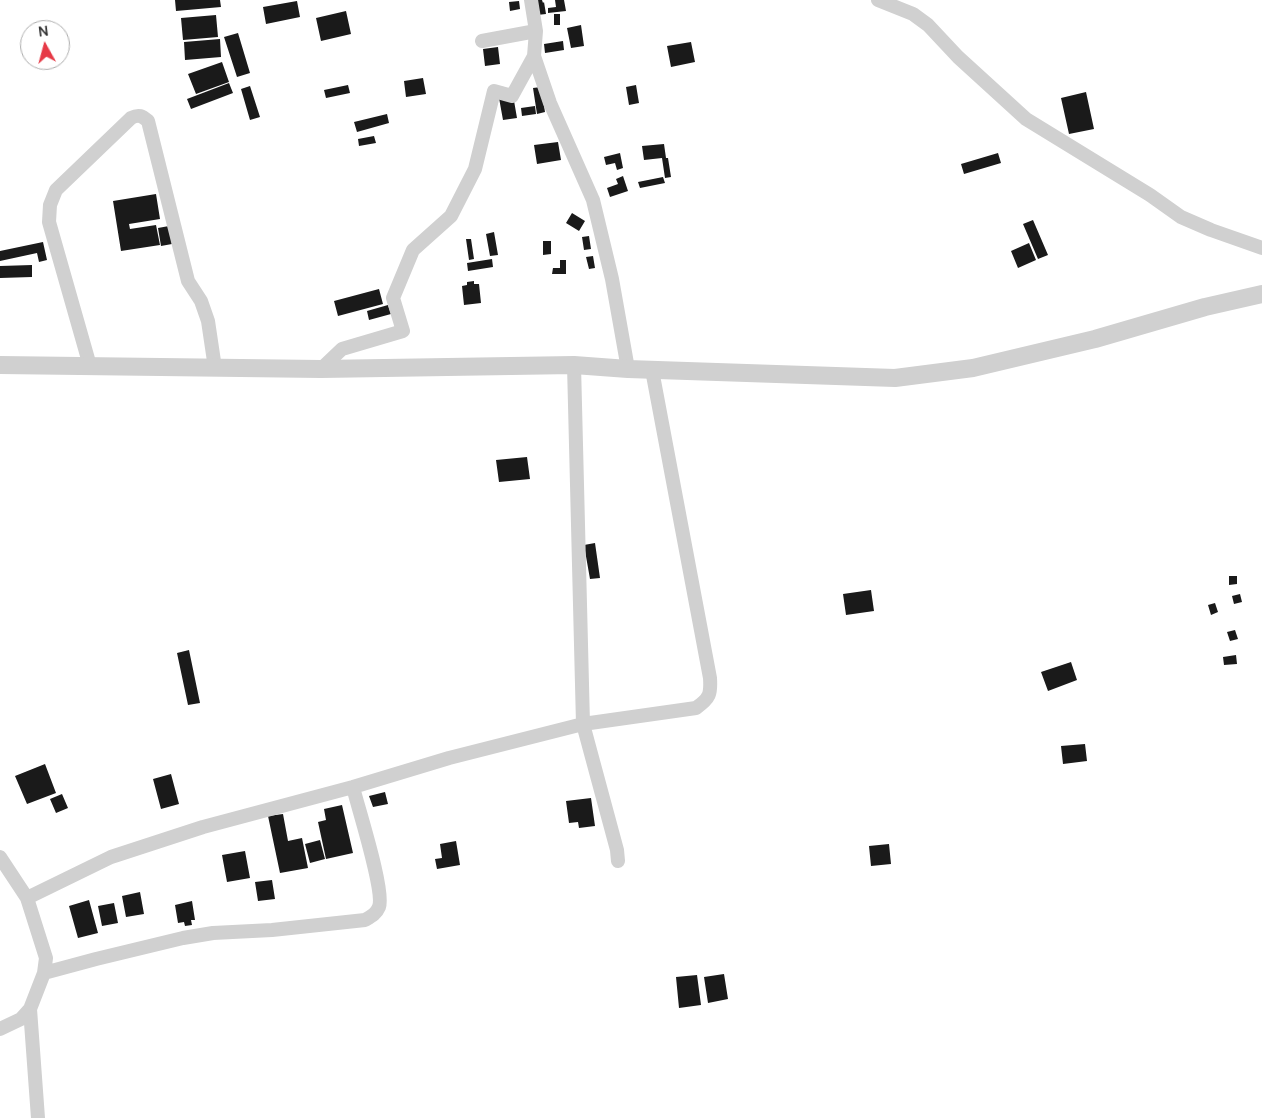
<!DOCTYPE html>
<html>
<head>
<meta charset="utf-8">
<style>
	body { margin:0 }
	#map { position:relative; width:1262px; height:1118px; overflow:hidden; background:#fff; font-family:Manrope,sans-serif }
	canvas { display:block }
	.north { position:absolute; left:20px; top:20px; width:50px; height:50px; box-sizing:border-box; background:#fff; border:1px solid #adadad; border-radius:50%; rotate:353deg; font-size:14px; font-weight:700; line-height:20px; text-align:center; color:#333 }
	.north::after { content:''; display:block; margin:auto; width:18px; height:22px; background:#e63946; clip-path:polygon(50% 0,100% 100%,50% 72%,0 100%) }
</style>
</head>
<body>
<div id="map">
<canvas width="1262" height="1118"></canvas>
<div class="north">N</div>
</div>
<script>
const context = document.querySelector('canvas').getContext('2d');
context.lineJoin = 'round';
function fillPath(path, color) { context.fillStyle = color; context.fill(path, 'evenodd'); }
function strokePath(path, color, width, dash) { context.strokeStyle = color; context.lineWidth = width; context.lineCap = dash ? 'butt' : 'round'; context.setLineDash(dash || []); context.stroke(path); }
const building = new Path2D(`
	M175,0H220L221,7L176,11Z
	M538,0H542L543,3L544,2L546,14L537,15Z
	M555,0H564L566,11L548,13V8L556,7Z
	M297,1L300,17L266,24L263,7Z
	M519,1L520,9L510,11L509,2Z
	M346,11L351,34L321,41L316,18Z
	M554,14H560V25H554Z
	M216,15L218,37L183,40L181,18Z
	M581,25L584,46L571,48L567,28Z
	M238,33L250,73L237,77L224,37Z
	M220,39L221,57L185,60L184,42Z
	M563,41L564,50L545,53L544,44Z
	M691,42L695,62L671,67L667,46Z
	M498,47L500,64L485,66L483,49Z
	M222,62L229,82L196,94L188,74Z
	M423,78L426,94L406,97L404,81Z
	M229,83L233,93L191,109L187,99Z
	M348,85L350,93L326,98L324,90Z
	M636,85L639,103L629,105L626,87Z
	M250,86L260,117L250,120L241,89Z
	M541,87L545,112L537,114L533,88Z
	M1086,92L1094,129L1069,134L1061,98Z
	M513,95L517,118L503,120L499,98Z
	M535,106L536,114L522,116L521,108Z
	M387,114L389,123L357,132L354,122Z
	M374,136L376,143L359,146L358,139Z
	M558,142L561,160L537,164L534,145Z
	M664,144L666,158H668L671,177L665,178L662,158L644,160L642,146Z
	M620,153L623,168L617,170L615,163L606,165L604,157Z
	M998,153L1001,163L964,174L961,164Z
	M623,176L628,191L610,197L607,188L618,184L616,179Z
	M663,177L665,183L640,188L638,182Z
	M156,194L160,219L129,224L130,229L156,225L160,245L121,251L113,201Z
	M572,213L585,221L579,231L566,223Z
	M1033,220L1048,255L1038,259L1023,224Z
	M169,226L172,244L161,246L158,228Z
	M494,232L498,255L490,256L486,234Z
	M589,236L591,249L584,250L582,237Z
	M466,239H471L474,259L469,260Z
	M543,241H551V254L543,255Z
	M43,242L47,260L39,262L37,253L0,261V251Z
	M1029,243L1036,260L1018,268L1011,251Z
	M593,256L595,268L589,269L586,257Z
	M492,259L493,267L468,271L467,263Z
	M560,260H566V274H552L553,268H560Z
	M32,265V277L0,278V266Z
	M474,281V284H479L481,303L464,305L462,286L467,285V282Z
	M379,289L383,304L338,316L334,301Z
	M388,305L391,314L369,320L367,311Z
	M527,457L530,479L499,482L496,460Z
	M595,543L600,578L590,579L584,545Z
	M1229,576H1237V584L1229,585Z
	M871,590L874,611L846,615L843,594Z
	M1240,594L1242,602L1234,604L1232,596Z
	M1215,603L1218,612L1211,615L1208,605Z
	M1235,630L1238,639L1230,641L1227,632Z
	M189,650L200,703L188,705L177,653Z
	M1236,655L1237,664L1224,665L1223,657Z
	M1071,662L1077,680L1048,691L1041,672Z
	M1085,744L1087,761L1063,764L1061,746Z
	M45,764L56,793L27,804L15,776Z
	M171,774L179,804L161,809L153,779Z
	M385,792L388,804L373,807L369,796Z
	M62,794L68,808L56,813L50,799Z
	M591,798L595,826L579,828L578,822L569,823L566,801Z
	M342,805L353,853L326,859L318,822L326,820L324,809Z
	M283,814L288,841L302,838L308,868L280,873L268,816Z
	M320,840L325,859L310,863L305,844Z
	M456,841L460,865L437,869L435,859L442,858L440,844Z
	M889,844L891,864L871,866L869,846Z
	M245,851L250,878L227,882L222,855Z
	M272,880L275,899L258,901L255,882Z
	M140,892L144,914L126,917L122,896Z
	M89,900L98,933L78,938L69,906Z
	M192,901L195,920H191L192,925L185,926L184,922L178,923L175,905Z
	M114,903L118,923L102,926L98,906Z
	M724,974L728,999L708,1003L704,977Z
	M697,975L701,1005L679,1008L676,977Z`);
const minor = new Path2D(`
	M531,0L536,31L534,56L550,103L593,200L612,279L628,369
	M878,0L913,14L928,25L958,57L1026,119L1150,195L1181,217L1211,230L1262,248
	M482,41L536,31
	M574,365L583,724L617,850L618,861
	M90,366L49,222L50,205L56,190L131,118C139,114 142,116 148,121L188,281L201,301L208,321L215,368
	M321,369L342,349L403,331L393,298L413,250L451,216L475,169L494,91L512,96L534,56
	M0,857L27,898L46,958L44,973L30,1009L21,1019L0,1029
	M27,898L111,857L203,827L353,787L449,758L583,724L696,708C710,698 711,694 710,678L652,370
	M44,973L96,959L183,938L213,933L272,930L365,920C372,916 376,914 379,907C385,891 358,808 353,787
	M30,1009L38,1118`);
const tertiary = new Path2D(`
	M0,365L321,369L574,365L628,369L895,378L973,368L1095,339L1205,307L1262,294`);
fillPath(building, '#1a1a1a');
strokePath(minor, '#d0d0d0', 14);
strokePath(tertiary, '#d0d0d0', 18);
</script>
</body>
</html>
